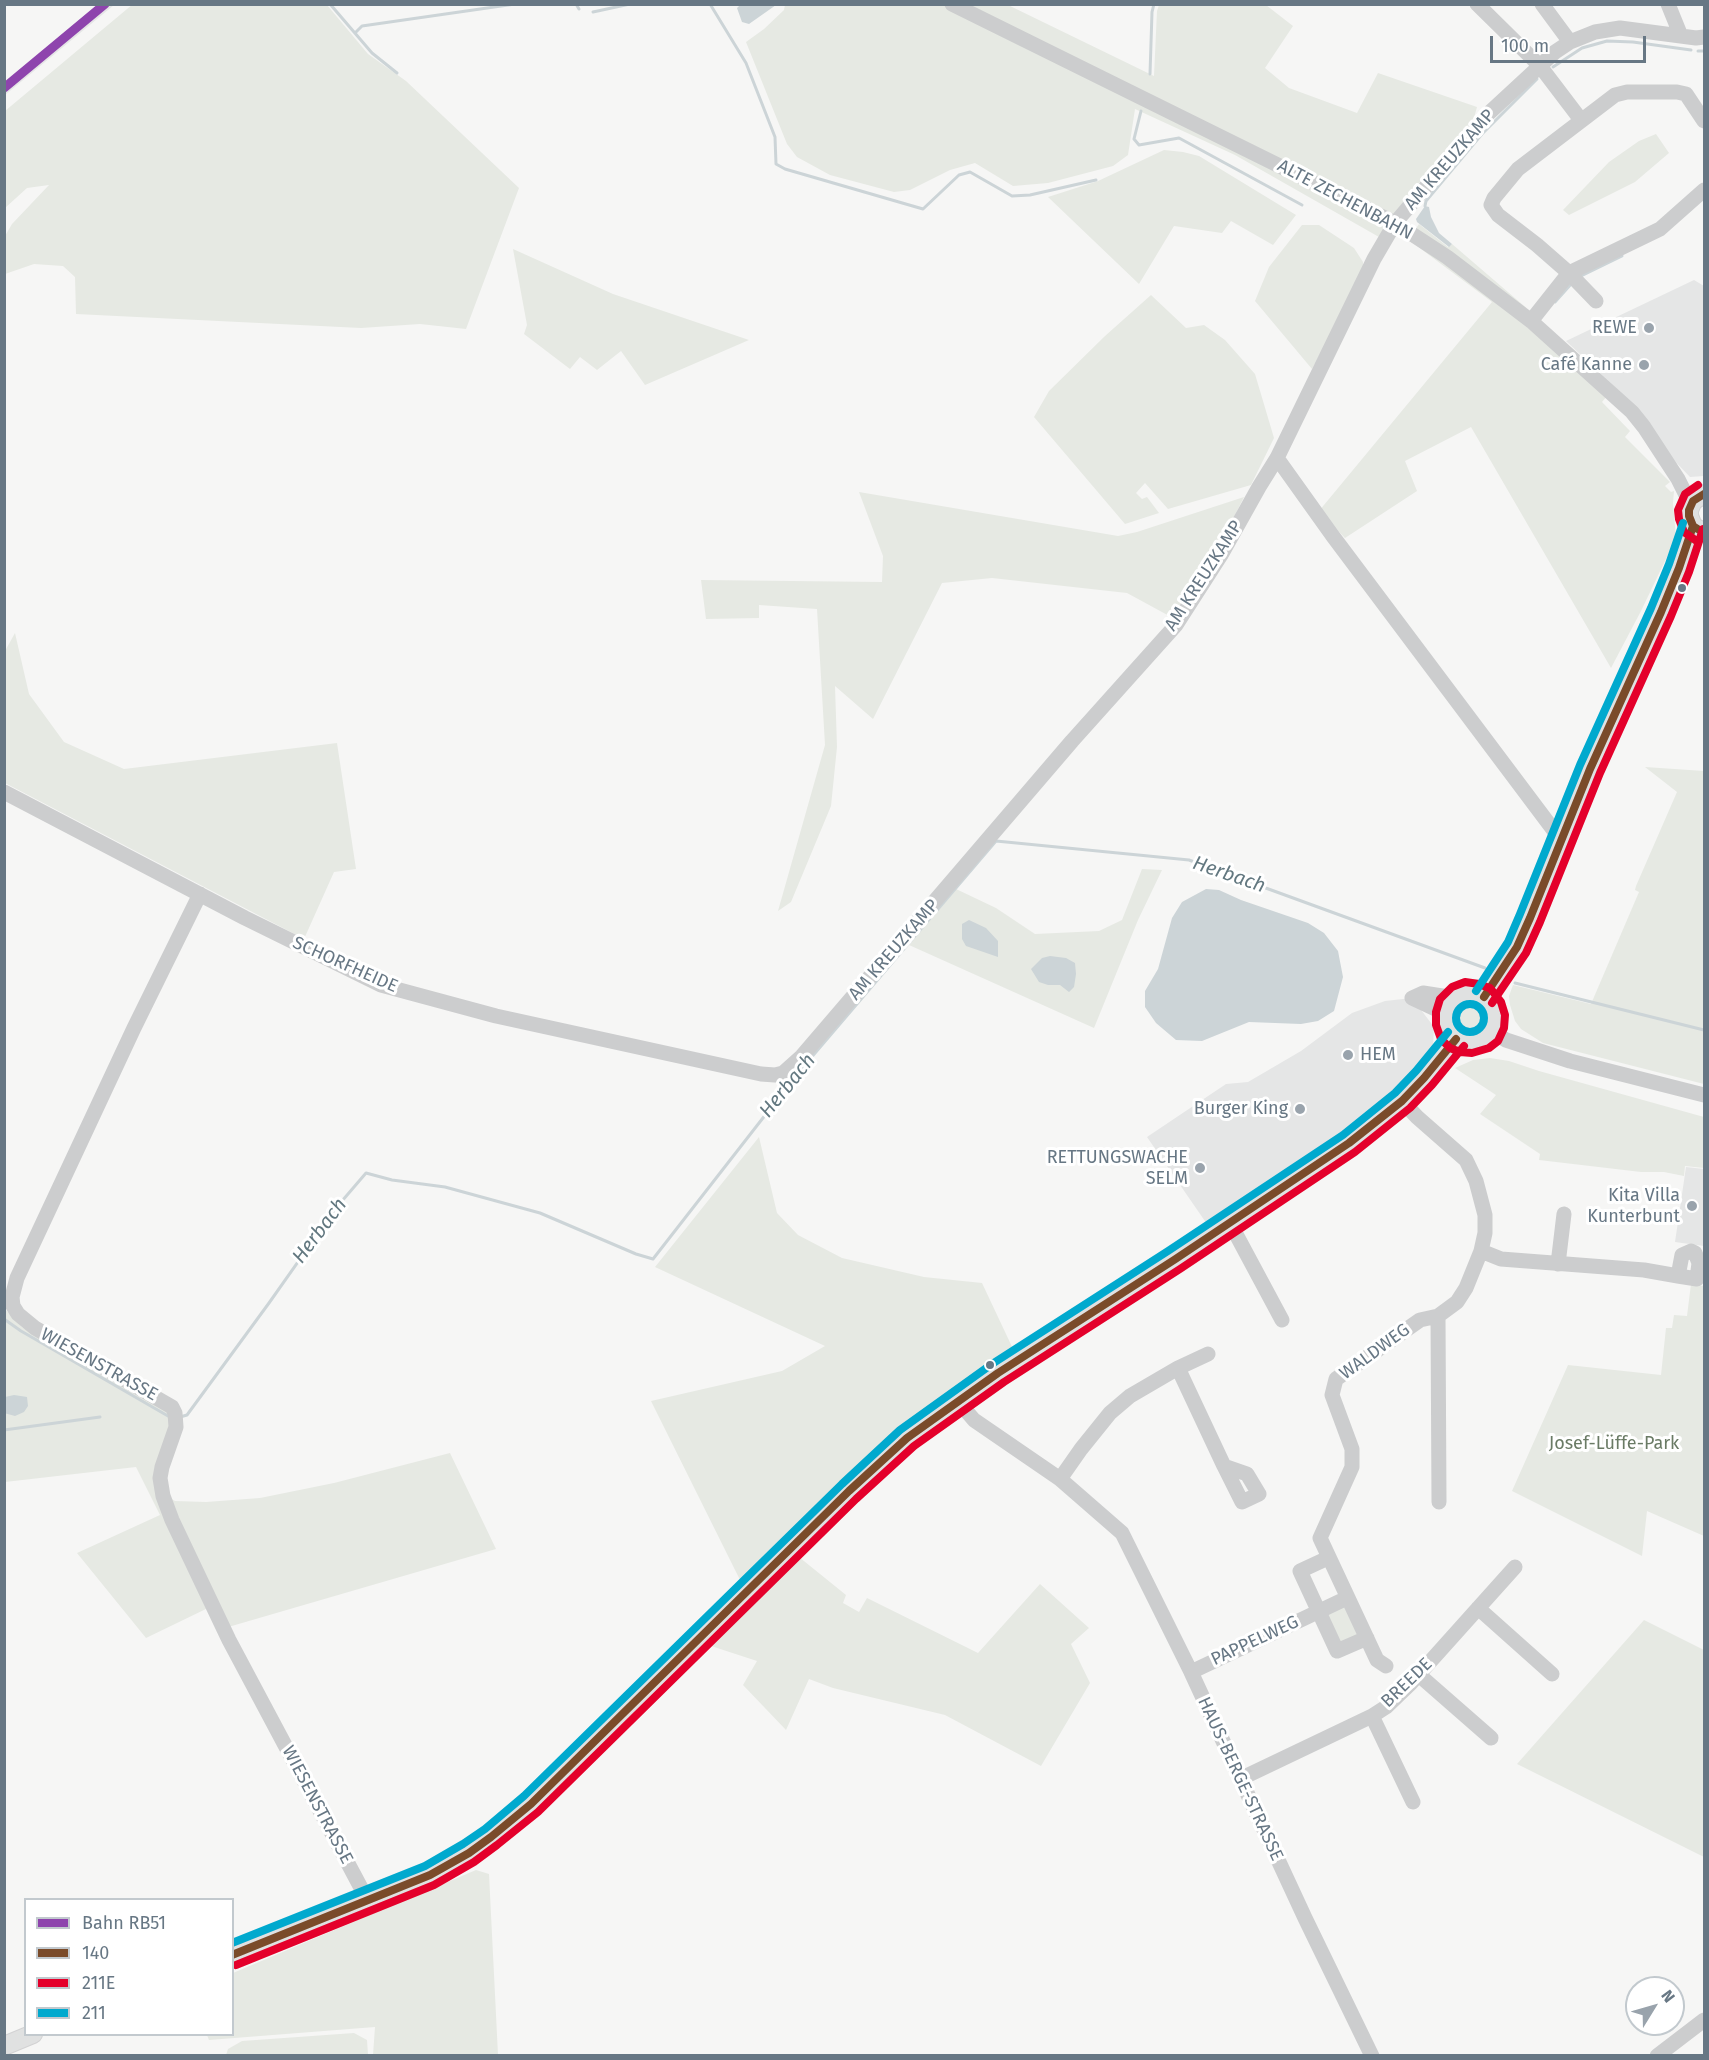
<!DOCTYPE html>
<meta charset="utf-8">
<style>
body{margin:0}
#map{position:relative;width:1709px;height:2060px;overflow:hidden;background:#f6f6f5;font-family:"Fira Sans",sans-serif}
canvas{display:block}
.frame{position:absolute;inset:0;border:6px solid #677784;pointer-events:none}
.legend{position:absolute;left:24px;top:1898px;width:210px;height:138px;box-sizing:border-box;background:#fff;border:2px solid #c2c9ce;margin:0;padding:8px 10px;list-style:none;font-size:18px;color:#677784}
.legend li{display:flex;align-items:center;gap:12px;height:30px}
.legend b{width:30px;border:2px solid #c2c9ce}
.north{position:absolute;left:1625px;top:1976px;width:60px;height:60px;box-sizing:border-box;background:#fff;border:2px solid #c2c9ce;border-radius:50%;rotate:53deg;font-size:16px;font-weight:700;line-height:24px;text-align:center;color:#677784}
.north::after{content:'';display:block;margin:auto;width:21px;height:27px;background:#99a3ac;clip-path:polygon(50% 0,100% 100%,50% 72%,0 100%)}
.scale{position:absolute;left:1490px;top:36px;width:156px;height:27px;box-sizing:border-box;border:3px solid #677784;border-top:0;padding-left:8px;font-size:18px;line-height:21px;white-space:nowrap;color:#677784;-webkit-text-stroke:4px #fff;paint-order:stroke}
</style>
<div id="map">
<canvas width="1709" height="2060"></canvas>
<div class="frame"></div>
<ul class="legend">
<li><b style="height:8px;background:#8e44ad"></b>Bahn RB51</li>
<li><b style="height:8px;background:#7a4b2a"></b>140</li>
<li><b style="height:8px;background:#e4002b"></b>211E</li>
<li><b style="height:8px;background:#00a9ce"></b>211</li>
</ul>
<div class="north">N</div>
<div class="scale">100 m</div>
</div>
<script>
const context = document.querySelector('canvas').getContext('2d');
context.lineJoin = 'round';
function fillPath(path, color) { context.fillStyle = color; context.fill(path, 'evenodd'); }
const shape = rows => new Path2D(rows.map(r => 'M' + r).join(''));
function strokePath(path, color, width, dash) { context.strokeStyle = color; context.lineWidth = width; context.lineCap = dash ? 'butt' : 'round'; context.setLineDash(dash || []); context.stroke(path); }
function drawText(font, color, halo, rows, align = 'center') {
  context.font = font + ' "Fira Sans",sans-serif'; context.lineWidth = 6; context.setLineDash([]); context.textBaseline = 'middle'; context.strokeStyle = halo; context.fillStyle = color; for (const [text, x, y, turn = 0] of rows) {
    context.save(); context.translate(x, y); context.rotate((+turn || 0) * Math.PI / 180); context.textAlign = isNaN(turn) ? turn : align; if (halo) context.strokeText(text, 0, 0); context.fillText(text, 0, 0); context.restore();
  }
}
fillPath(shape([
 [97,5,114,5,5,95,5,82],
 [1694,280,1704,286,1704,476,1690,477,1668,454,1634,405,1566,341],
 [1412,998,1434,1027,1433,1047,1423,1065,1409,1083,1342,1140,1209,1227,1147,1137,1226,1084,1248,1082,1301,1051,1352,1013,1385,1001],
 [1686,1167,1704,1169,1704,1246,1675,1242]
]), '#e5e6e6');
fillPath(shape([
 [133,4,327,5,368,54,406,81,519,188,466,329,420,324,361,328,76,314,75,277,63,266,34,264,5,274,5,236,12,224,49,185,27,188,5,208,5,111],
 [785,5,1008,5,1154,76,1157,11,1159,5,1266,5,1293,26,1265,68,1289,88,1357,113,1378,73,1477,107,1474,118,1408,196,1379,237,1235,155,1135,109,1128,155,1113,166,1048,183,1013,186,975,163,950,170,910,190,894,192,830,175,797,157,787,144,746,42,764,29,784,10],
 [1656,134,1669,153,1635,182,1569,215,1563,210,1609,162,1639,141],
 [1164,150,1183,152,1199,156,1296,215,1273,245,1231,221,1222,233,1174,226,1139,284,1048,197,1098,181],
 [1419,224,1448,247,1452,244,1530,311,1415,230],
 [1302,225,1319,225,1354,248,1363,262,1363,271,1312,369,1255,301,1269,267],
 [1397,235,1409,236,1469,277,1607,396,1602,402,1630,431,1625,437,1670,482,1665,486,1671,492,1674,491,1673,503,1676,538,1641,611,1611,668,1471,427,1405,461,1417,491,1345,538,1319,511,1492,302,1413,243],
 [513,249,613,294,749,340,645,385,621,351,597,370,580,357,570,369,524,334,527,325],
 [1151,295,1186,328,1204,325,1225,340,1255,374,1274,438,1251,485,1168,509,1145,483,1136,493,1142,499,1147,497,1159,513,1125,524,1034,417,1049,391,1105,336],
 [859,492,1118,536,1137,532,1244,497,1217,551,1173,618,1127,593,992,578,942,583,873,719,835,686,837,747,831,806,791,902,778,911,825,745,817,609,759,605,759,618,706,619,701,580,882,582,883,556],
 [15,633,29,694,64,742,124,769,337,743,356,869,334,872,304,939,5,783,5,651],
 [1645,767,1704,771,1704,1084,1543,1043,1521,1029,1515,1021,1510,1005,1509,996,1513,985,1591,1004,1639,892,1635,890,1636,886,1677,792],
 [1142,869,1162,870,1138,920,1094,1028,909,945,956,889,996,908,1035,934,1099,931,1122,920],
 '1452 1018a19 19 0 1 1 38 0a19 19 0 1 1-38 0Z',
 [1490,1058,1509,1061,1539,1071,1704,1117,1704,1168,1685,1166,1684,1176,1664,1172,1641,1172,1539,1160,1540,1154,1480,1114,1496,1095,1455,1068,1473,1060],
 [759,1137,777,1213,798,1235,842,1258,924,1277,982,1283,1014,1351,899,1428,744,1588,651,1401,782,1371,825,1346,655,1267],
 [1691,1284,1704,1286,1704,1536,1647,1511,1642,1556,1512,1491,1568,1365,1661,1375,1666,1328,1672,1328,1674,1315,1687,1316],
 [4,1308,22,1327,163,1405,173,1419,158,1463,168,1497,175,1501,206,1502,260,1498,334,1483,450,1453,496,1549,218,1630,208,1608,146,1638,77,1553,160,1515,136,1467,5,1482],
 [799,1557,846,1595,843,1603,859,1612,867,1598,978,1653,1040,1584,1089,1628,1071,1644,1090,1683,1041,1766,945,1715,833,1688,809,1679,786,1730,743,1685,757,1661,708,1645],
 [1343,1605,1360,1634,1340,1644,1327,1613],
 [1644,1620,1704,1650,1704,1857,1517,1764],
 [476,1870,489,1874,498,2055,373,2055,375,2027,209,2040,207,2035,232,2034,233,1973],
 [354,2033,367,2040,368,2055,226,2055,228,2049,242,2041]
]), '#e6e9e3');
fillPath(shape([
 [740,5,740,4,776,5,749,24,742,22,737,8],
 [1425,206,1429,207,1431,217,1439,233,1452,244,1449,247,1417,222,1416,219],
 [1206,889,1219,890,1241,900,1308,923,1324,933,1338,951,1343,977,1334,1011,1318,1021,1301,1024,1249,1022,1202,1041,1176,1040,1156,1023,1145,1007,1145,991,1158,969,1172,918,1182,902],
 [969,920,986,928,998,941,998,957,966,946,962,939,962,924],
 [1050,956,1066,958,1075,963,1076,974,1074,987,1069,992,1060,985,1048,985,1039,982,1031,969,1042,958],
 [14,1395,27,1397,28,1406,24,1412,15,1416,4,1413,5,1397]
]), '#ccd4d7');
strokePath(shape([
 [330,4,372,53,397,73],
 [576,4,579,9],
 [710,4,746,63,775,137,776,164,785,169,923,209,959,175,970,172,1012,196,1030,195,1096,180],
 [593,12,630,4],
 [355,33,362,26,515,4],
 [1698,51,1704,51],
 [1553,67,1582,48,1607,41,1633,42,1691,50],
 [1150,74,1152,12,1154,4],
 [1141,111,1134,139,1139,145,1179,138,1302,205],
 [1425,206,1426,201,1482,134,1537,79],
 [1581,276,1622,256],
 [1555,302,1572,283],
 [1515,983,1704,1030],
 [4,1319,21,1331,168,1416],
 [180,1417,187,1415,269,1303,336,1208,366,1173,392,1180,445,1187,540,1213,636,1254,653,1259,798,1073,996,841,1189,860,1485,968],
 [4,1430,100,1417]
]), '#ccd4d7', 3);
const major = shape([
 [1704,494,1693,501,1689,510,1689,516,1693,526,1704,533],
 '1445 1018a25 25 0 1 1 50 0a25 25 0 1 1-50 0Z',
 [1484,997,1496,981,1517,947,1530,918,1590,769,1661,612,1679,568,1693,526],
 [232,1955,430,1875,469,1853,491,1837,531,1804,566,1770,849,1491,907,1438,998,1373,1174,1260,1349,1143,1402,1101,1424,1078,1456,1039],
 [4,2046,33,2034]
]);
strokePath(major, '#d2d2d3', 20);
strokePath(shape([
 [952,4,1395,223,1447,257,1531,321,1632,412,1644,427,1678,479,1691,505],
 [1477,4,1540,66,1581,120],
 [1542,4,1570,42],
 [1668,4,1681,36],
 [1704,121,1686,94,1677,92,1627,92,1615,95,1518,169,1494,198,1491,205,1498,215,1537,245,1569,273,1660,229,1704,190],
 [1531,321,1569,273,1596,301],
 [1277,458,1332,535,1561,840],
 [4,792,245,918,381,985,496,1016,761,1074,775,1075,783,1073,802,1056,1072,741,1176,625,1221,555,1259,487,1277,458,1374,259,1395,223,1489,113,1555,52,1570,42,1595,32,1620,28,1696,38,1704,37],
 [200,894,134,1028,17,1278,12,1297,13,1306,18,1314,35,1328,172,1407,175,1413,176,1427,162,1467,160,1478,163,1496,172,1520,229,1640,368,1901],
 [1412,998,1423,993,1455,998],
 [1412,998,1446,1014],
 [1491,1031,1506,1040,1570,1061,1704,1095],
 [1230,1223,1282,1320],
 [1481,1251,1501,1259,1644,1270,1678,1276,1697,1279,1699,1263,1695,1253,1691,1251,1682,1255,1678,1276],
 [1558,1264,1564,1214],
 [1438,1316,1439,1502],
 [1178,1368,1208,1354],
 [957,1400,974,1420,1060,1479,1122,1533,1191,1672,1305,1918,1372,2056],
 [1060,1479,1081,1449,1110,1413,1130,1396,1178,1368,1224,1466,1242,1502,1259,1494,1247,1474,1224,1466],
 [1328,1558,1300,1571,1337,1651,1367,1638],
 [1478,1608,1552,1674],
 [1386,1666,1377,1660,1320,1538,1352,1467,1352,1449,1332,1395,1336,1379,1420,1320,1438,1316,1457,1302,1466,1288,1481,1251,1485,1233,1485,1215,1476,1181,1466,1160,1417,1117,1402,1101],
 [1191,1672,1347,1598],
 [1419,1675,1491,1738],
 [1372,1716,1413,1802],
 [1240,1779,1372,1716,1386,1707,1411,1683,1515,1567],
 [1657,2056,1704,2020]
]), '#cccdce', 15);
strokePath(major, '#e0e1e1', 18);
strokePath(shape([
 [1704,494,1693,501,1689,510,1689,516,1693,526,1704,533],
 [1484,997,1517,947,1530,918,1590,769,1661,612,1679,568,1693,526],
 [232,1955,430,1875,469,1853,491,1837,531,1804,849,1491,907,1438,998,1373,1174,1260,1349,1143,1402,1101,1424,1078,1456,1039]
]), '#7a4b2a', 8);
strokePath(shape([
 [1698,485,1685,494,1678,510,1679,519,1684,532,1698,542],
 [1489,988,1479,984,1465,982,1452,987,1440,999,1436,1012,1436,1025,1441,1039,1450,1048,1460,1052,1472,1053,1489,1048,1498,1041,1504,1028,1505,1015,1501,1002,1490,988],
 [1492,1003,1526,953,1540,922,1600,773,1671,616,1689,572,1703,529],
 [236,1965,434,1885,474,1862,497,1845,538,1812,856,1499,914,1446,1004,1382,1180,1269,1355,1152,1410,1108,1432,1085,1464,1046]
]), '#e4002b', 8);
strokePath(shape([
 [1476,991,1508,942,1520,914,1580,765,1651,608,1669,564,1683,523],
 '1456 1018a14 14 0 1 1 28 0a14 14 0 1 1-28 0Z',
 [232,1943,425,1866,463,1844,485,1829,524,1796,842,1484,900,1430,992,1364,1168,1251,1343,1135,1395,1093,1416,1071,1448,1032]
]), '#00a9ce', 8);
strokePath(shape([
 [4,88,105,4]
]), '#8e44ad', 9);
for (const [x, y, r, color] of [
 [1649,328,6,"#99a3ac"],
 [1644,365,6,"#99a3ac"],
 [1682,588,5,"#677784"],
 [1348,1055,6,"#99a3ac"],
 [1300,1109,6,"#99a3ac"],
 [1200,1168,6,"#99a3ac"],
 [1692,1206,6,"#99a3ac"],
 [990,1365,5,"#677784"]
]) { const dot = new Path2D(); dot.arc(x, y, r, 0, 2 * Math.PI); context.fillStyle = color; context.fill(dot); strokePath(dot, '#fff', 2); }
drawText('18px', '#677784', '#fff', [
 ["AM KREUZKAMP",1450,160,-49],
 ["ALTE ZECHENBAHN",1345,200,28],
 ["AM KREUZKAMP",1204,576,-57],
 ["AM KREUZKAMP",894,950,-49],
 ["SCHORFHEIDE",345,965,24],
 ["WALDWEG",1375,1352,-36],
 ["WIESENSTRASSE",99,1365,29],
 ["PAPPELWEG",1255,1641,-25],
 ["BREEDE",1407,1683,-44],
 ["HAUS-BERGE-STRASSE",1240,1779,65],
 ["WIESENSTRASSE",317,1805,62]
]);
drawText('18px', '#677784', '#fff', [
 ["REWE",1637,328],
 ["Café Kanne",1632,365],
 ["HEM",1360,1055,"left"],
 ["Burger King",1288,1109],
 ["RETTUNGSWACHE",1188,1158],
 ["SELM",1188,1179],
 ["Kita Villa",1680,1196],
 ["Kunterbunt",1680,1217]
], 'right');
drawText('18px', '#6a7b65', '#fff', [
 ["Josef-Lüffe-Park",1614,1444]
]);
drawText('italic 20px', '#637880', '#fff', [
 ["Herbach",1229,875,19],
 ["Herbach",788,1086,-51],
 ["Herbach",320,1231,-53]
]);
</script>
